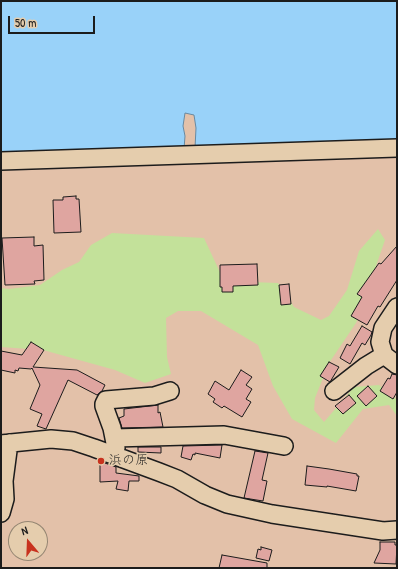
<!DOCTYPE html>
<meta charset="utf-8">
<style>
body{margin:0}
#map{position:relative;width:398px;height:569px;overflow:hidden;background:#e3c1a9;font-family:"Patrick Hand",sans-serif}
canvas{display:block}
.frame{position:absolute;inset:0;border:2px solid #1c1c1c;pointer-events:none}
.north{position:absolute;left:8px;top:521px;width:40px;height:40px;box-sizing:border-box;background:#e5cdad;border:1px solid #958673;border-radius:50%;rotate:341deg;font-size:11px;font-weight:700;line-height:16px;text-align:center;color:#1c1c1c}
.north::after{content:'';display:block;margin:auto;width:14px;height:18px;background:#c8321e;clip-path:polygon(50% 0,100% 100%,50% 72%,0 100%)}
.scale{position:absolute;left:8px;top:16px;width:87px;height:18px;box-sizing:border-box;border:2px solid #1c1c1c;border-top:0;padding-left:5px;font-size:12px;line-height:14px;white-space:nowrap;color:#1c1c1c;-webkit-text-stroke:3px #e5cdad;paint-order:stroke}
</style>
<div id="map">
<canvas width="398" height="569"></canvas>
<div class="frame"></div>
<div class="north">N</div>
<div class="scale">50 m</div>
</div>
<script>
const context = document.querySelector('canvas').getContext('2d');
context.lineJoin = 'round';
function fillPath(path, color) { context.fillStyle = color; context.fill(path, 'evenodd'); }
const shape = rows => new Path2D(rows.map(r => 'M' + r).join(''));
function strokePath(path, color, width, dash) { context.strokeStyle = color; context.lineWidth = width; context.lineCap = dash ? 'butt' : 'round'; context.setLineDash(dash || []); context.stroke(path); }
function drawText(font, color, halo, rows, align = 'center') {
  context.font = font + ' "Patrick Hand","Klee One",sans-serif'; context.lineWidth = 3; context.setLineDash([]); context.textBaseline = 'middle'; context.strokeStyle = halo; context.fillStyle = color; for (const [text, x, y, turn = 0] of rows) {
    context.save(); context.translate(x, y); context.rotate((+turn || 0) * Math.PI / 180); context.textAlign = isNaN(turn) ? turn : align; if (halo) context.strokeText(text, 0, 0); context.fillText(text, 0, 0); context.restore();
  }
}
fillPath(shape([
 [378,229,385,240,376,266,368,297,356,323,329,363,315,398,314,410,324,422,354,387,379,385,397,400,397,416,389,405,363,409,336,443,292,419,273,386,258,345,201,311,178,311,166,318,167,357,171,374,145,383,115,370,43,350,1,347,1,288,9,289,40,285,62,270,79,262,91,245,112,233,204,238,224,281,278,283,294,307,321,320,329,316,347,290,359,251]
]), '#c3e19a');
const water = shape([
 [1,1,397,1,397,143,195,148,196,128,194,115,185,113,183,126,185,136,184,149,1,155,1,1]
]);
fillPath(water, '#99d2f9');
strokePath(water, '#6789a1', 1);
const building = shape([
 [76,196,76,199,79,199,81,232,54,233,53,200,63,200,63,197,76,196],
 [34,237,34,246,43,245,44,280,34,281,35,284,5,285,2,238,34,237],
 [397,246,397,280,380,307,378,306,367,325,351,316,362,297,357,294,379,263,381,264,397,246],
 [257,264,258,285,233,286,233,292,222,292,222,287,220,287,220,265,257,264],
 [289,284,291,304,281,305,279,285,289,284],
 [362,326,372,332,371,335,365,345,362,343,350,364,340,358,347,344,350,346,362,326],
 [31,342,44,350,33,367,77,370,105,385,102,391,97,395,68,380,46,429,37,426,42,414,30,409,40,385,32,368,31,369,19,368,18,371,15,370,15,373,1,370,1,351,22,355,31,342],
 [329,362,339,367,330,382,320,376,329,362],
 [241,370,252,377,246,385,252,389,246,399,251,402,242,417,224,406,222,408,213,402,215,399,208,394,215,381,229,390,241,370],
 [392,374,397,375,397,392,393,399,380,391,388,378,390,379,392,374],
 [368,386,377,396,366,406,357,396,368,386],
 [349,395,356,403,343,414,335,406,349,395],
 [158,405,158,413,160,412,163,427,122,428,119,418,124,416,124,409,158,405],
 [222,445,220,458,195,453,195,455,193,454,191,460,181,457,183,446,222,445],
 [138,447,161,447,161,453,138,452,138,447],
 [255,451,268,453,262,480,267,481,263,501,244,498,255,451],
 [102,462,116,467,116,473,139,476,139,481,129,481,128,491,116,489,118,481,100,482,100,463,102,463,102,462],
 [307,466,329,469,357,474,357,476,359,476,356,491,327,486,327,487,305,485,307,466],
 [380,542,395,542,395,545,397,545,396,564,374,563,380,550,380,542],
 [261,547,272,550,269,561,256,558,258,549,261,550,261,547],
 [222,555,267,563,267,568,219,568,222,555]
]);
fillPath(building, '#dfa5a0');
strokePath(building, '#1c1c1c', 1);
const minor = shape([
 [1,161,397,148],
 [397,307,383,328,380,342,384,355,397,365],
 [334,391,366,366,384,355],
 [114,438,224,435,284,446],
 [1,444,51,439,73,441,94,448,159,472,177,479,205,495,227,504,272,514,383,531,397,530],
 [116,448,112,428,104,406,104,404,106,400,154,396,170,391],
 [1,513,5,499,4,481,9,443]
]);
strokePath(minor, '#1c1c1c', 20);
strokePath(minor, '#e5cdad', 17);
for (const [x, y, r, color] of [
 [101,461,4,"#c8321e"]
]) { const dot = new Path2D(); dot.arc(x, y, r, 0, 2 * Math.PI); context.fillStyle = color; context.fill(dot); strokePath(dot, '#e5cdad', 1.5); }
drawText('13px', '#1c1c1c', '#e5cdad', [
 ["浜の原",109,461]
], 'left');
</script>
